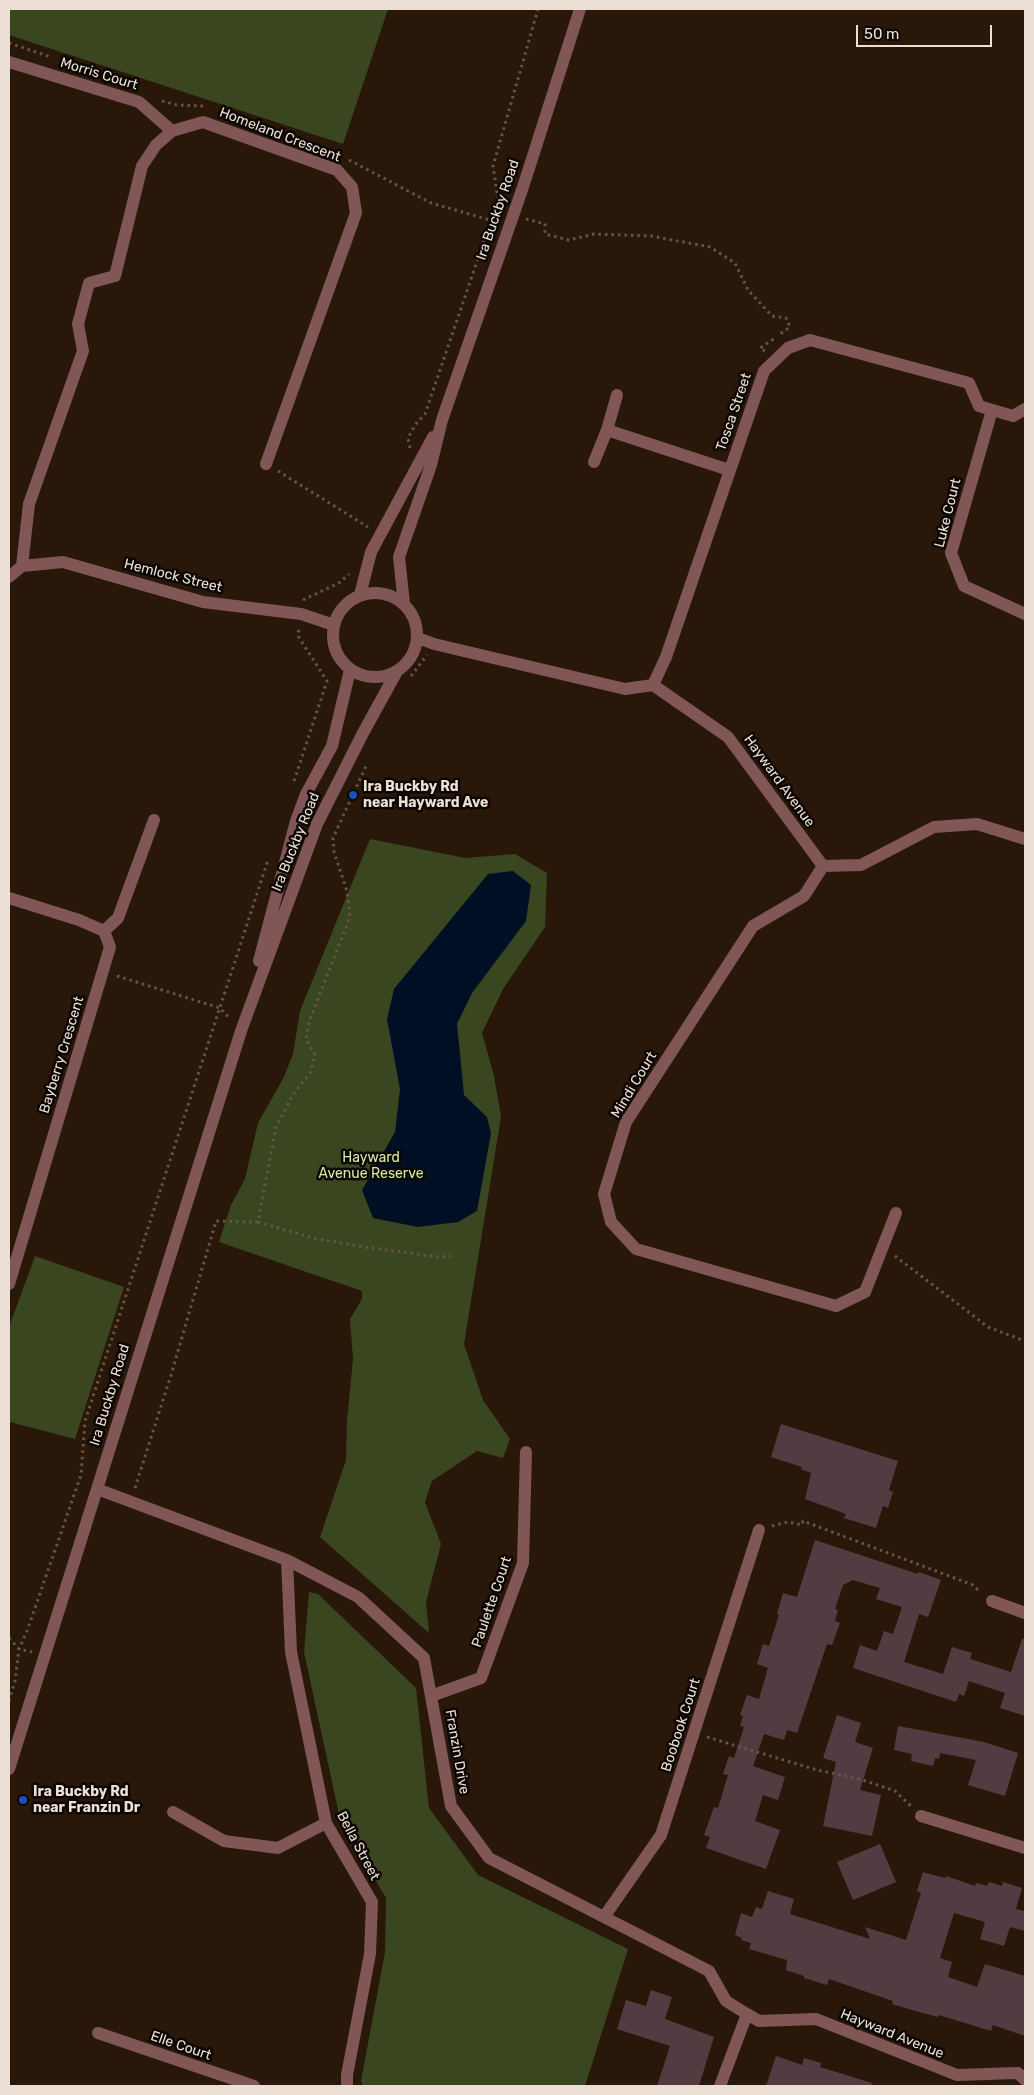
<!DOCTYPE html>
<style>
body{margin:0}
#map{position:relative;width:1034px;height:2095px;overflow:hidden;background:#291809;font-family:Rubik,sans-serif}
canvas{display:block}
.frame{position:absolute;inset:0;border:10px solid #ecdfd6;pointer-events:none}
.scale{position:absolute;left:856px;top:25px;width:136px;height:22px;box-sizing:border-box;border:2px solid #ecdfd6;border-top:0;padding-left:6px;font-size:15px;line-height:18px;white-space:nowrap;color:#ecdfd6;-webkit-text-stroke:4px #0c0602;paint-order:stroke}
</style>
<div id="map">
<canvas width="1034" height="2095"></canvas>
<div class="frame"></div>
<div class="scale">50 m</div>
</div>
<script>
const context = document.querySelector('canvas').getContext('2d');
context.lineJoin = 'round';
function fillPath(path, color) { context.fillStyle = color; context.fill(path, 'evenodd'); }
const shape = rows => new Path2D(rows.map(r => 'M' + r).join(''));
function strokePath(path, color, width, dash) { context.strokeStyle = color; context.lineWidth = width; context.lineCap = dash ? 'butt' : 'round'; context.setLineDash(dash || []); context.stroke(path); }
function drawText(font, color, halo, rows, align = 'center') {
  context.font = font + ' Rubik,sans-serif'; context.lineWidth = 5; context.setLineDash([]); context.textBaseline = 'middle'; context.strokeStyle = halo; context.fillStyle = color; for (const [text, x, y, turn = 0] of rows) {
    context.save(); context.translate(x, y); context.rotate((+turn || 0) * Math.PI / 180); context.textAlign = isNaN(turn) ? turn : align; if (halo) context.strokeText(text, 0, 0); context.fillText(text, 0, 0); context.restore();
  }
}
fillPath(shape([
 [9,9,388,9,343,144,9,35],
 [370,839,465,858,515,854,547,873,545,927,503,989,482,1033,494,1076,501,1117,464,1344,483,1400,510,1439,503,1458,477,1451,432,1481,425,1502,441,1544,426,1602,429,1633,320,1537,346,1460,347,1421,353,1359,350,1319,362,1299,362,1291,219,1242,231,1205,245,1179,258,1123,284,1077,293,1054,300,1011],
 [35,1256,124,1287,75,1439,10,1422,9,1419,9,1327],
 [309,1592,318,1594,416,1688,429,1808,478,1875,628,1949,585,2086,363,2086,361,2081,385,1952,386,1898,340,1819,304,1652]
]), '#39461f');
fillPath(shape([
 [513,871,531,885,526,921,472,993,457,1024,464,1095,487,1117,491,1133,477,1211,458,1222,418,1227,373,1218,362,1190,395,1132,400,1089,387,1019,394,989,488,874]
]), '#000f23');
fillPath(shape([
 [781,1424,898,1461,889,1490,893,1492,888,1508,883,1506,876,1528,844,1518,846,1514,805,1499,811,1473,801,1469,802,1467,771,1457],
 [815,1540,918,1574,919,1572,941,1580,928,1617,919,1614,904,1662,943,1674,952,1647,972,1653,970,1659,1011,1672,1022,1639,1025,1639,1025,1716,1000,1708,1005,1693,969,1681,964,1696,959,1694,956,1702,853,1668,860,1645,877,1651,884,1631,893,1634,902,1607,876,1599,880,1588,853,1580,843,1585,835,1609,838,1610,835,1621,840,1623,832,1645,827,1644,797,1733,787,1730,784,1740,764,1734,753,1766,785,1777,778,1800,763,1795,755,1821,780,1830,766,1869,706,1848,710,1837,704,1835,714,1807,718,1808,728,1775,723,1774,729,1756,734,1758,744,1727,740,1726,743,1716,740,1715,747,1695,759,1699,768,1668,757,1664,763,1644,769,1646,779,1615,777,1614,783,1593,797,1597],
 [837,1715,861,1723,855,1742,873,1748,860,1790,881,1795,872,1836,823,1826,836,1762,823,1758],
 [898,1726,984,1742,1018,1753,1005,1796,968,1785,976,1760,940,1753,939,1759,935,1758,933,1766,911,1761,912,1754,894,1750],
 [880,1844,896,1882,853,1900,837,1862],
 [923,1872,945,1878,946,1876,975,1886,976,1883,987,1886,989,1882,1002,1886,1003,1882,1022,1888,1016,1909,1025,1911,1025,1931,1010,1927,1004,1946,980,1939,985,1922,954,1913,940,1958,952,1962,948,1977,977,1987,985,1964,1025,1976,1025,2036,993,2025,991,2031,939,2015,938,2017,912,2010,892,2004,893,2001,829,1979,827,1985,804,1978,804,1976,786,1970,787,1960,749,1949,751,1943,741,1940,742,1938,735,1935,741,1913,752,1917,756,1907,762,1909,768,1891,794,1899,790,1914,870,1939,865,1927,906,1940,921,1893,917,1891],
 [651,1990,672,1997,665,2019,714,2037,699,2086,657,2086,670,2046,617,2029,626,2000,646,2006],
 [776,2056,802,2065,804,2058,821,2063,820,2067,872,2083,871,2086,766,2086]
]), '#543b42');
strokePath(shape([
 [9,43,51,57],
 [162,101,177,105,203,106],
 [349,160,431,203,490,220],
 [526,219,545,224,545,234,569,240,594,234,651,236,710,247,735,263,748,290,772,316,786,318,790,327,780,334],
 [765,351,760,348,775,338],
 [410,448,408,438,415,425,425,414,498,200,493,166,538,9],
 [278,471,368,527],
 [303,600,339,583,349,574],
 [411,676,427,655],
 [294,781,327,681,298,636,299,628],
 [117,976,220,1008,230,1019],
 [258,1222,313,1238,364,1247,439,1257,451,1256],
 [895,1256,988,1327,1025,1341],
 [135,1488,171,1375,216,1221,258,1222,276,1127,292,1096,310,1073,315,1055,306,1039,310,1019,347,925,350,913,347,891,334,852,333,838,367,764],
 [772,1526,788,1522,802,1525,803,1521,973,1585,980,1592],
 [9,1638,19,1649,32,1652],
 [9,1701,15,1681,19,1649,27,1631,81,1475,85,1421,268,860],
 [707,1737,817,1770,860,1779,895,1791,912,1807]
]), '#645548', 3, [2.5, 4]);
strokePath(shape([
 [9,62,139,102,172,131],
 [992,410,951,553,964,586,1025,614],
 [607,430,617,395],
 [594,462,607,430,729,470],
 [22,566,29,504,83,351,78,324,89,283,115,276,142,166,156,145,172,131,203,122,337,170,352,187,356,213,266,464],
 [9,577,22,566,63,562,203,602,301,614,334,625],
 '333 635a42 42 0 1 1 84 0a42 42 0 1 1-84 0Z',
 [360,595,371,552,433,437],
 [404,604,399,557,431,465,442,420,523,187,580,9],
 [418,638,434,644,625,689,653,685,728,737,823,866,861,865,934,827,977,824,1025,839],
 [653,685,666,657,764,371,788,348,810,340,969,383,979,406,1013,416,1025,409],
 [823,866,804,896,753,926,626,1122,604,1194,611,1222,636,1249,836,1306,865,1292,896,1213],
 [9,898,79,920,104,931,110,947,9,1284],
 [104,931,118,918,154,820],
 [259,961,296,821,306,794,332,746,350,670],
 [97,1489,287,1560,358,1597,424,1658,451,1806,489,1858,709,1971,726,2001,747,2014,720,2086],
 [287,1560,291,1652,326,1823,372,1902,370,1954,347,2075,347,2086],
 [992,1601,1025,1613],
 [431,1696,481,1678,523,1563,526,1452],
 [9,1769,241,1031,317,824,363,733,396,673],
 [173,1812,224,1841,278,1848,326,1823],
 [921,1816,1025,1848],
 [604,1917,661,1835,759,1530],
 [747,2014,759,2021,816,2019,957,2075,1018,2073,1025,2080],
 [98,2033,254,2086]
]), '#805657', 12);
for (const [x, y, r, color] of [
 [353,795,5,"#1a4fb4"],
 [23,1800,5,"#1a4fb4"]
]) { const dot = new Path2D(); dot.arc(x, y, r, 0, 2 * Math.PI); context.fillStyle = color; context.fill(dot); strokePath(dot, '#0c0602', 2); }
drawText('14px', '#ecdfd6', '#0c0602', [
 ["Morris Court",99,74,17],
 ["Homeland Crescent",280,135,21],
 ["Ira Buckby Road",498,210,-71],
 ["Tosca Street",734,412,-71],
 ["Luke Court",948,513,-76],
 ["Hemlock Street",173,576,14],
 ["Hayward Avenue",779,781,54],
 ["Ira Buckby Road",296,842,-68],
 ["Bayberry Crescent",62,1055,-73],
 ["Mindi Court",634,1085,-59],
 ["Ira Buckby Road",110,1395,-73],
 ["Paulette Court",492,1602,-71],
 ["Boobook Court",681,1725,-72],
 ["Franzin Drive",457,1752,80],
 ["Bella Street",358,1846,62],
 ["Hayward Avenue",892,2034,22],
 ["Elle Court",181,2046,19]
]);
drawText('bold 14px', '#ecdfd6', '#0c0602', [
 ["Ira Buckby Rd",363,787],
 ["near Hayward Ave",363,803],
 ["Ira Buckby Rd",33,1792],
 ["near Franzin Dr",33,1808]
], 'left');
drawText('14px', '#d2eca6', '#0c0602', [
 ["Hayward",371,1158],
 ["Avenue Reserve",371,1174]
]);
</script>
